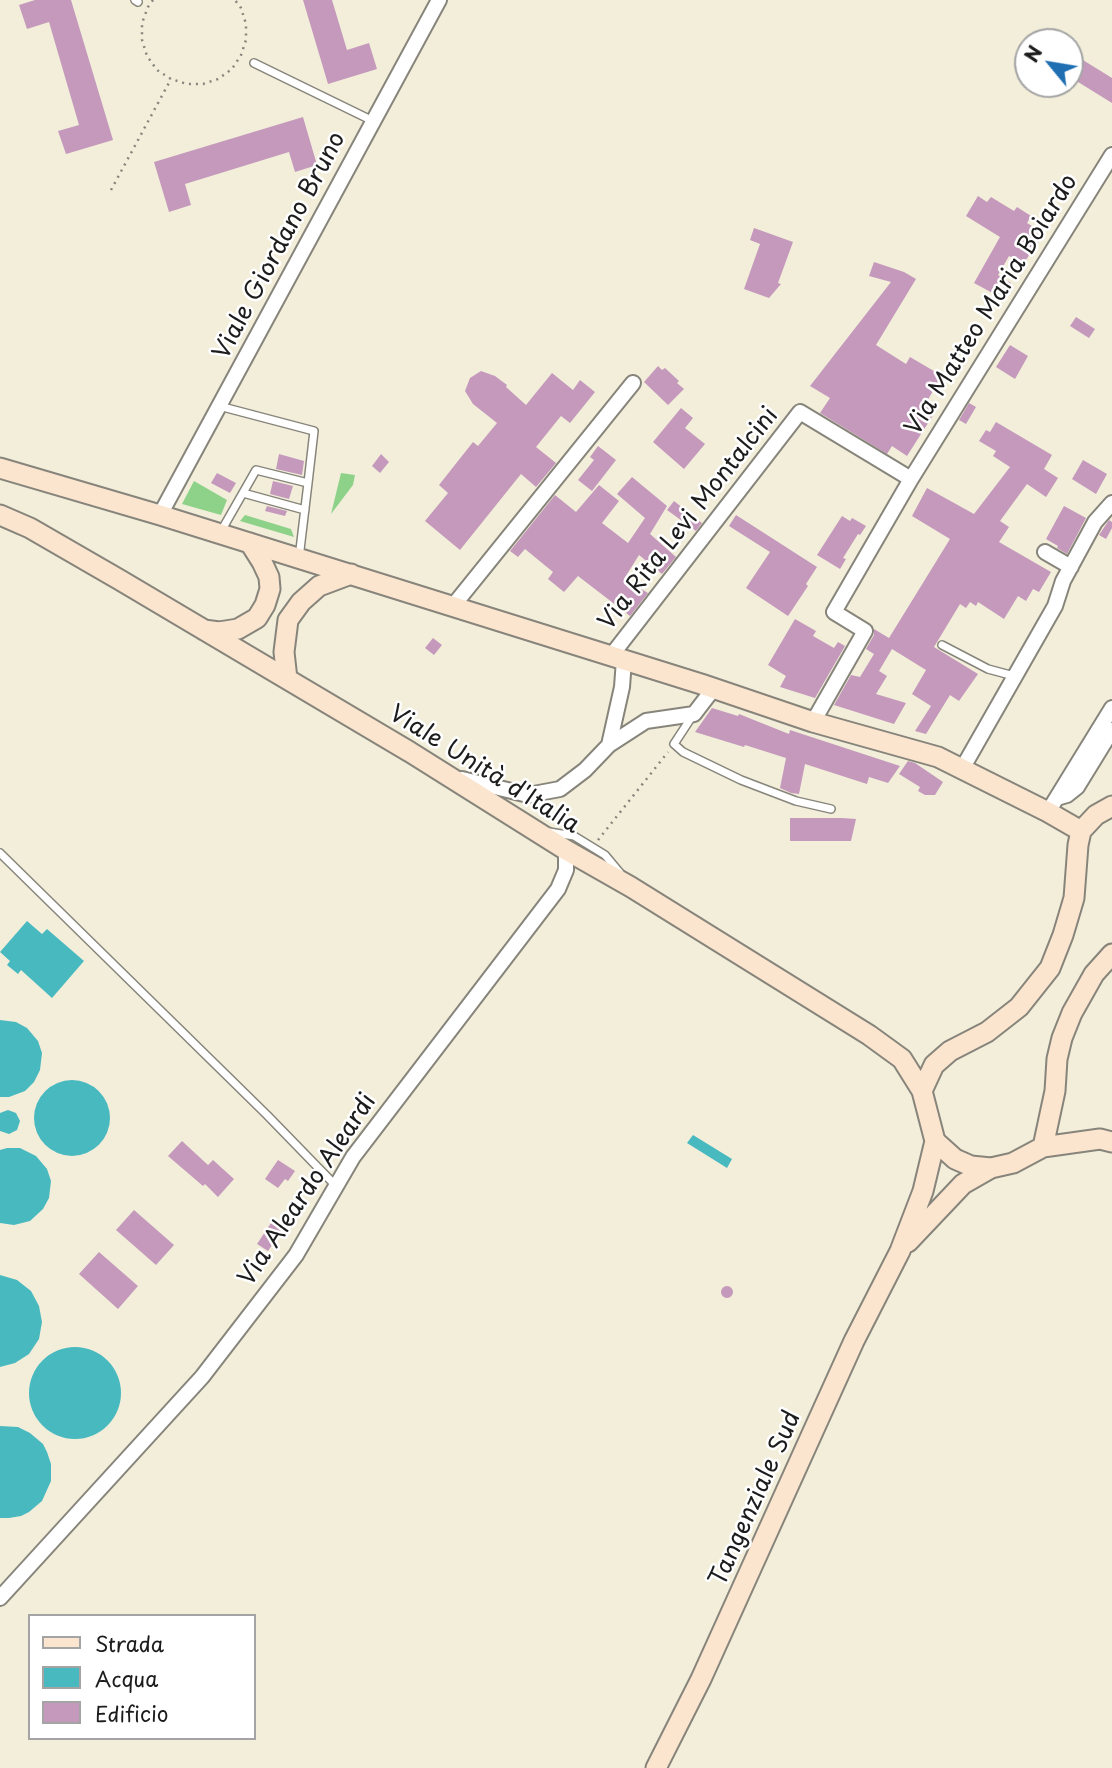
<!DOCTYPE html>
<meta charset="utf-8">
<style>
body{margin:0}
#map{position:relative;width:1112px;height:1768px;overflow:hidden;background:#f2eeda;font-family:"Playpen Sans",sans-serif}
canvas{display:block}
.legend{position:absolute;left:28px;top:1614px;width:228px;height:126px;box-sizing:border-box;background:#fff;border:2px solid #a4a4a4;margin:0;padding:9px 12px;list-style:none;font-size:21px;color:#1c1c1c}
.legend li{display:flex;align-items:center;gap:14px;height:35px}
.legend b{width:35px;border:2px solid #a4a4a4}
.north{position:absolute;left:1014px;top:28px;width:70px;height:70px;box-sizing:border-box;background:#fff;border:2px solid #a4a4a4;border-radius:50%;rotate:300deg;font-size:19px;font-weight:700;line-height:28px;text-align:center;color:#1c1c1c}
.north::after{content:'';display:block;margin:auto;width:24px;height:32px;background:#1f6fb2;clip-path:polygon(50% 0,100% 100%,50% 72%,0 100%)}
</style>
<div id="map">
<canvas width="1112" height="1768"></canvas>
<ul class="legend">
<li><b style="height:9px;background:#fbe5cf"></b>Strada</li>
<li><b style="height:19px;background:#49b9c0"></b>Acqua</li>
<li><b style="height:19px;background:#c499bc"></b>Edificio</li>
</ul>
<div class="north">N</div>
</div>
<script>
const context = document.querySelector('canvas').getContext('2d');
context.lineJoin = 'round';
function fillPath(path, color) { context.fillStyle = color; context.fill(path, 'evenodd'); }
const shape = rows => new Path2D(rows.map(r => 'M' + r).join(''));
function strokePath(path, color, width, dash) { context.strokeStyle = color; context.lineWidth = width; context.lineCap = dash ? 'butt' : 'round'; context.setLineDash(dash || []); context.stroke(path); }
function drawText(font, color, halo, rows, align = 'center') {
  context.font = font + ' "Playpen Sans",sans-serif'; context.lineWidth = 5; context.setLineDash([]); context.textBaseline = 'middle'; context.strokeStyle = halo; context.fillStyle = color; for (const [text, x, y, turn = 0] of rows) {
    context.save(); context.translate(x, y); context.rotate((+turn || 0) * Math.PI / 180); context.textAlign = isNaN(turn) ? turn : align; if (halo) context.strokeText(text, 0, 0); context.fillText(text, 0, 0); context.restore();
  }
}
fillPath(shape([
 [341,473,355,475,353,485,331,514],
 [194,481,227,500,221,515,182,504],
 [245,515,291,529,294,537,240,521]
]), '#8ed28a');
fillPath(shape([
 [27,921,42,934,47,929,84,961,52,998,21,970,18,974,7,965,10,961,0,952],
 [0,1020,16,1022,27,1028,38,1041,42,1053,40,1070,34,1082,25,1091,9,1097,0,1097],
 '34 1118a38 38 0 1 1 76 0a38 38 0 1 1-76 0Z',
 [8,1110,16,1113,20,1121,17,1130,9,1134,0,1131,0,1113],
 [693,1135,732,1159,727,1168,687,1143],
 [7,1148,20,1148,36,1156,47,1169,51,1181,49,1198,43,1209,30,1221,14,1225,0,1223,0,1150],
 [0,1275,17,1280,31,1291,39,1306,42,1322,39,1339,29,1354,15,1363,0,1367],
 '29 1393a46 46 0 1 1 92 0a46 46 0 1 1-92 0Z',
 [0,1426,18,1427,30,1433,43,1444,47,1452,51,1464,51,1481,42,1501,29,1512,21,1516,9,1518,0,1518]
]), '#49b9c0');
fillPath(shape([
 [35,0,71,0,113,140,66,154,58,131,79,125,49,22,27,29,19,5],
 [303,0,332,0,347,50,369,43,377,69,328,84],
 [1070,52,1112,78,1112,103,1070,77],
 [303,117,317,165,295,172,289,152,185,184,191,205,169,212,154,162],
 [978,196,987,202,991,197,1014,211,1017,207,1031,216,1027,223,1037,229,1035,232,1042,237,1023,264,1009,256,998,275,1011,283,1003,297,999,294,998,296,974,283,1000,237,966,216],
 [754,228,793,242,778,283,781,284,769,298,744,289,760,244,750,240],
 [874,262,904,272,916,279,876,345,906,364,910,357,939,374,938,375,941,377,926,403,937,409,907,456,892,446,887,454,820,413,830,398,810,386,891,282,869,276],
 [1076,317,1095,329,1089,338,1070,326],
 [1010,345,1028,356,1015,379,996,367],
 [658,366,662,370,665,368,679,381,677,383,684,389,668,405,644,382],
 [481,371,495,376,507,385,506,387,526,405,552,373,573,390,580,380,595,392,570,423,561,416,536,447,556,463,536,487,521,474,460,550,425,521,448,493,439,485,473,442,478,446,497,423,473,404,465,391,470,378],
 [969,403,976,407,966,424,959,420],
 [681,408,693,418,685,428,705,444,684,469,653,442],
 [996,422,1052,455,1044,469,1058,478,1046,497,1027,484,1000,521,1009,527,999,542,1051,572,1039,592,1033,589,1026,601,1018,596,1004,619,978,602,976,606,970,602,966,608,960,604,934,647,978,674,959,701,950,695,926,734,915,731,931,706,912,694,926,670,892,649,879,671,887,676,876,694,906,703,894,724,834,705,851,675,860,677,874,654,866,649,874,635,874,629,889,638,950,539,912,516,927,488,974,514,1010,467,993,456,996,451,979,441,986,430,990,432],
 [598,446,616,460,592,491,578,480,594,460,590,457],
 [279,454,304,461,302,475,276,469],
 [381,454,389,462,380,473,372,466],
 [1083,460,1107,474,1096,494,1072,479],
 [217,473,236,483,230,493,211,483],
 [632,477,667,506,650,534,676,557,662,574,639,555,624,579,648,593,630,616,578,576,564,592,548,579,553,572,525,549,518,557,510,551,555,495,576,512,599,485,619,501,602,523,628,543,645,518,617,494],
 [273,481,293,486,289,499,270,494],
 [674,501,702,523,696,531,667,510],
 [267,506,287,511,285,516,265,511],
 [1064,506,1086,518,1067,554,1057,548,1058,546,1046,539],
 [736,515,817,567,806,584,808,586,788,616,746,588,770,552,729,526],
 [842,516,850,521,852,518,866,526,860,535,858,534,843,558,846,559,840,569,817,555],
 [1109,520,1112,522,1112,528,1106,539,1099,535],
 [795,619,816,631,813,636,834,648,838,642,845,646,815,698,780,687,786,676,768,665],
 [433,638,442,645,434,655,425,648],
 [712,708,738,716,739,714,789,734,790,730,900,766,888,783,869,777,867,784,805,764,799,794,791,793,780,788,786,758,745,745,744,747,695,732],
 [908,761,915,763,943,782,935,795,925,795,918,791,920,787,899,774],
 [790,818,842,818,856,819,851,841,790,841],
 [182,1141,208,1165,213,1160,234,1179,218,1197,205,1184,203,1186,168,1156],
 [278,1160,295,1171,288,1181,285,1179,278,1188,265,1179],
 [134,1210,174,1245,156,1265,116,1230],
 [273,1220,284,1227,268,1251,257,1244],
 [99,1252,138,1286,118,1309,79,1274],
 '721 1292a6 6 0 1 1 12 0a6 6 0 1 1-12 0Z'
]), '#c499bc');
const lane = shape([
 [135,0,138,2],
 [254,63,373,121],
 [219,406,314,431,308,483],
 [243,493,305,510],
 [220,533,256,470,308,483,299,558],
 [942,645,988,669,1014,676],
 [693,715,674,744,683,752,741,780,796,801,831,809],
 [549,832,574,836,605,855,620,873],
 [0,853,267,1115,337,1187]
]);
const street = shape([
 [160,515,439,0],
 [1045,552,1071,567],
 [453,606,633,383],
 [611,656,800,412,911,479],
 [813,722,865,631,834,612,911,479,1112,155],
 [609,745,622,687,624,660],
 [962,769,1055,606,1063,581,1095,522,1112,503],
 [462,779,528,795,560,789,585,770,609,745,646,721,694,714,714,688],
 [1057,798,1067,795,1077,787,1112,730],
 [1048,812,1112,708],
 [0,1598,202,1377,296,1255,353,1157,558,889,566,870,566,850]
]);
const secondary = shape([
 [0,468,160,515,701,684,813,722,938,757,1048,812,1081,831,1096,815,1112,806],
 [0,515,30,528,120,580,410,752,566,850,631,887,869,1035,902,1059,922,1091,935,1141,955,1159,971,1166,991,1168,1013,1163,1043,1147,1100,1139,1112,1142],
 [204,630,219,632,238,629,257,618,265,605,270,589,269,577,262,562,250,543],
 [287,679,284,652,288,620,301,602,319,586,351,574],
 [922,1091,934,1065,950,1051,987,1032,1019,1007,1050,968,1063,935,1074,898,1078,845,1081,831],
 [1043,1147,1055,1091,1057,1059,1062,1038,1072,1013,1094,974,1112,954],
 [908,1242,963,1184,991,1168],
 [656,1768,701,1679,854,1341,900,1251,923,1191,935,1141]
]);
strokePath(lane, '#87857b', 10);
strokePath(street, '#87857b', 18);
strokePath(secondary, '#87857b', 23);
strokePath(shape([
 [153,0,148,7,142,23,142,40,147,56,157,70,171,79,187,84,203,84,218,79,232,69,241,55,246,40,246,24,241,8,235,0],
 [111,190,171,79],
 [598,840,668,752]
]), '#87857b', 2.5, [2, 5]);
strokePath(lane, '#fff', 7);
strokePath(street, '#fff', 14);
strokePath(secondary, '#fbe5cf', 19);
drawText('24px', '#1c1c1c', '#fff', [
 ["Viale Giordano Bruno",280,246,-62],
 ["Via Matteo Maria Boiardo",992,305,-58],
 ["Via Rita Levi Montalcini",689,519,-52],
 ["Viale Unità d'Italia",484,770,32],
 ["Via Aleardo Aleardi",308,1190,-56],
 ["Tangenziale Sud",756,1499,-66]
]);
</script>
